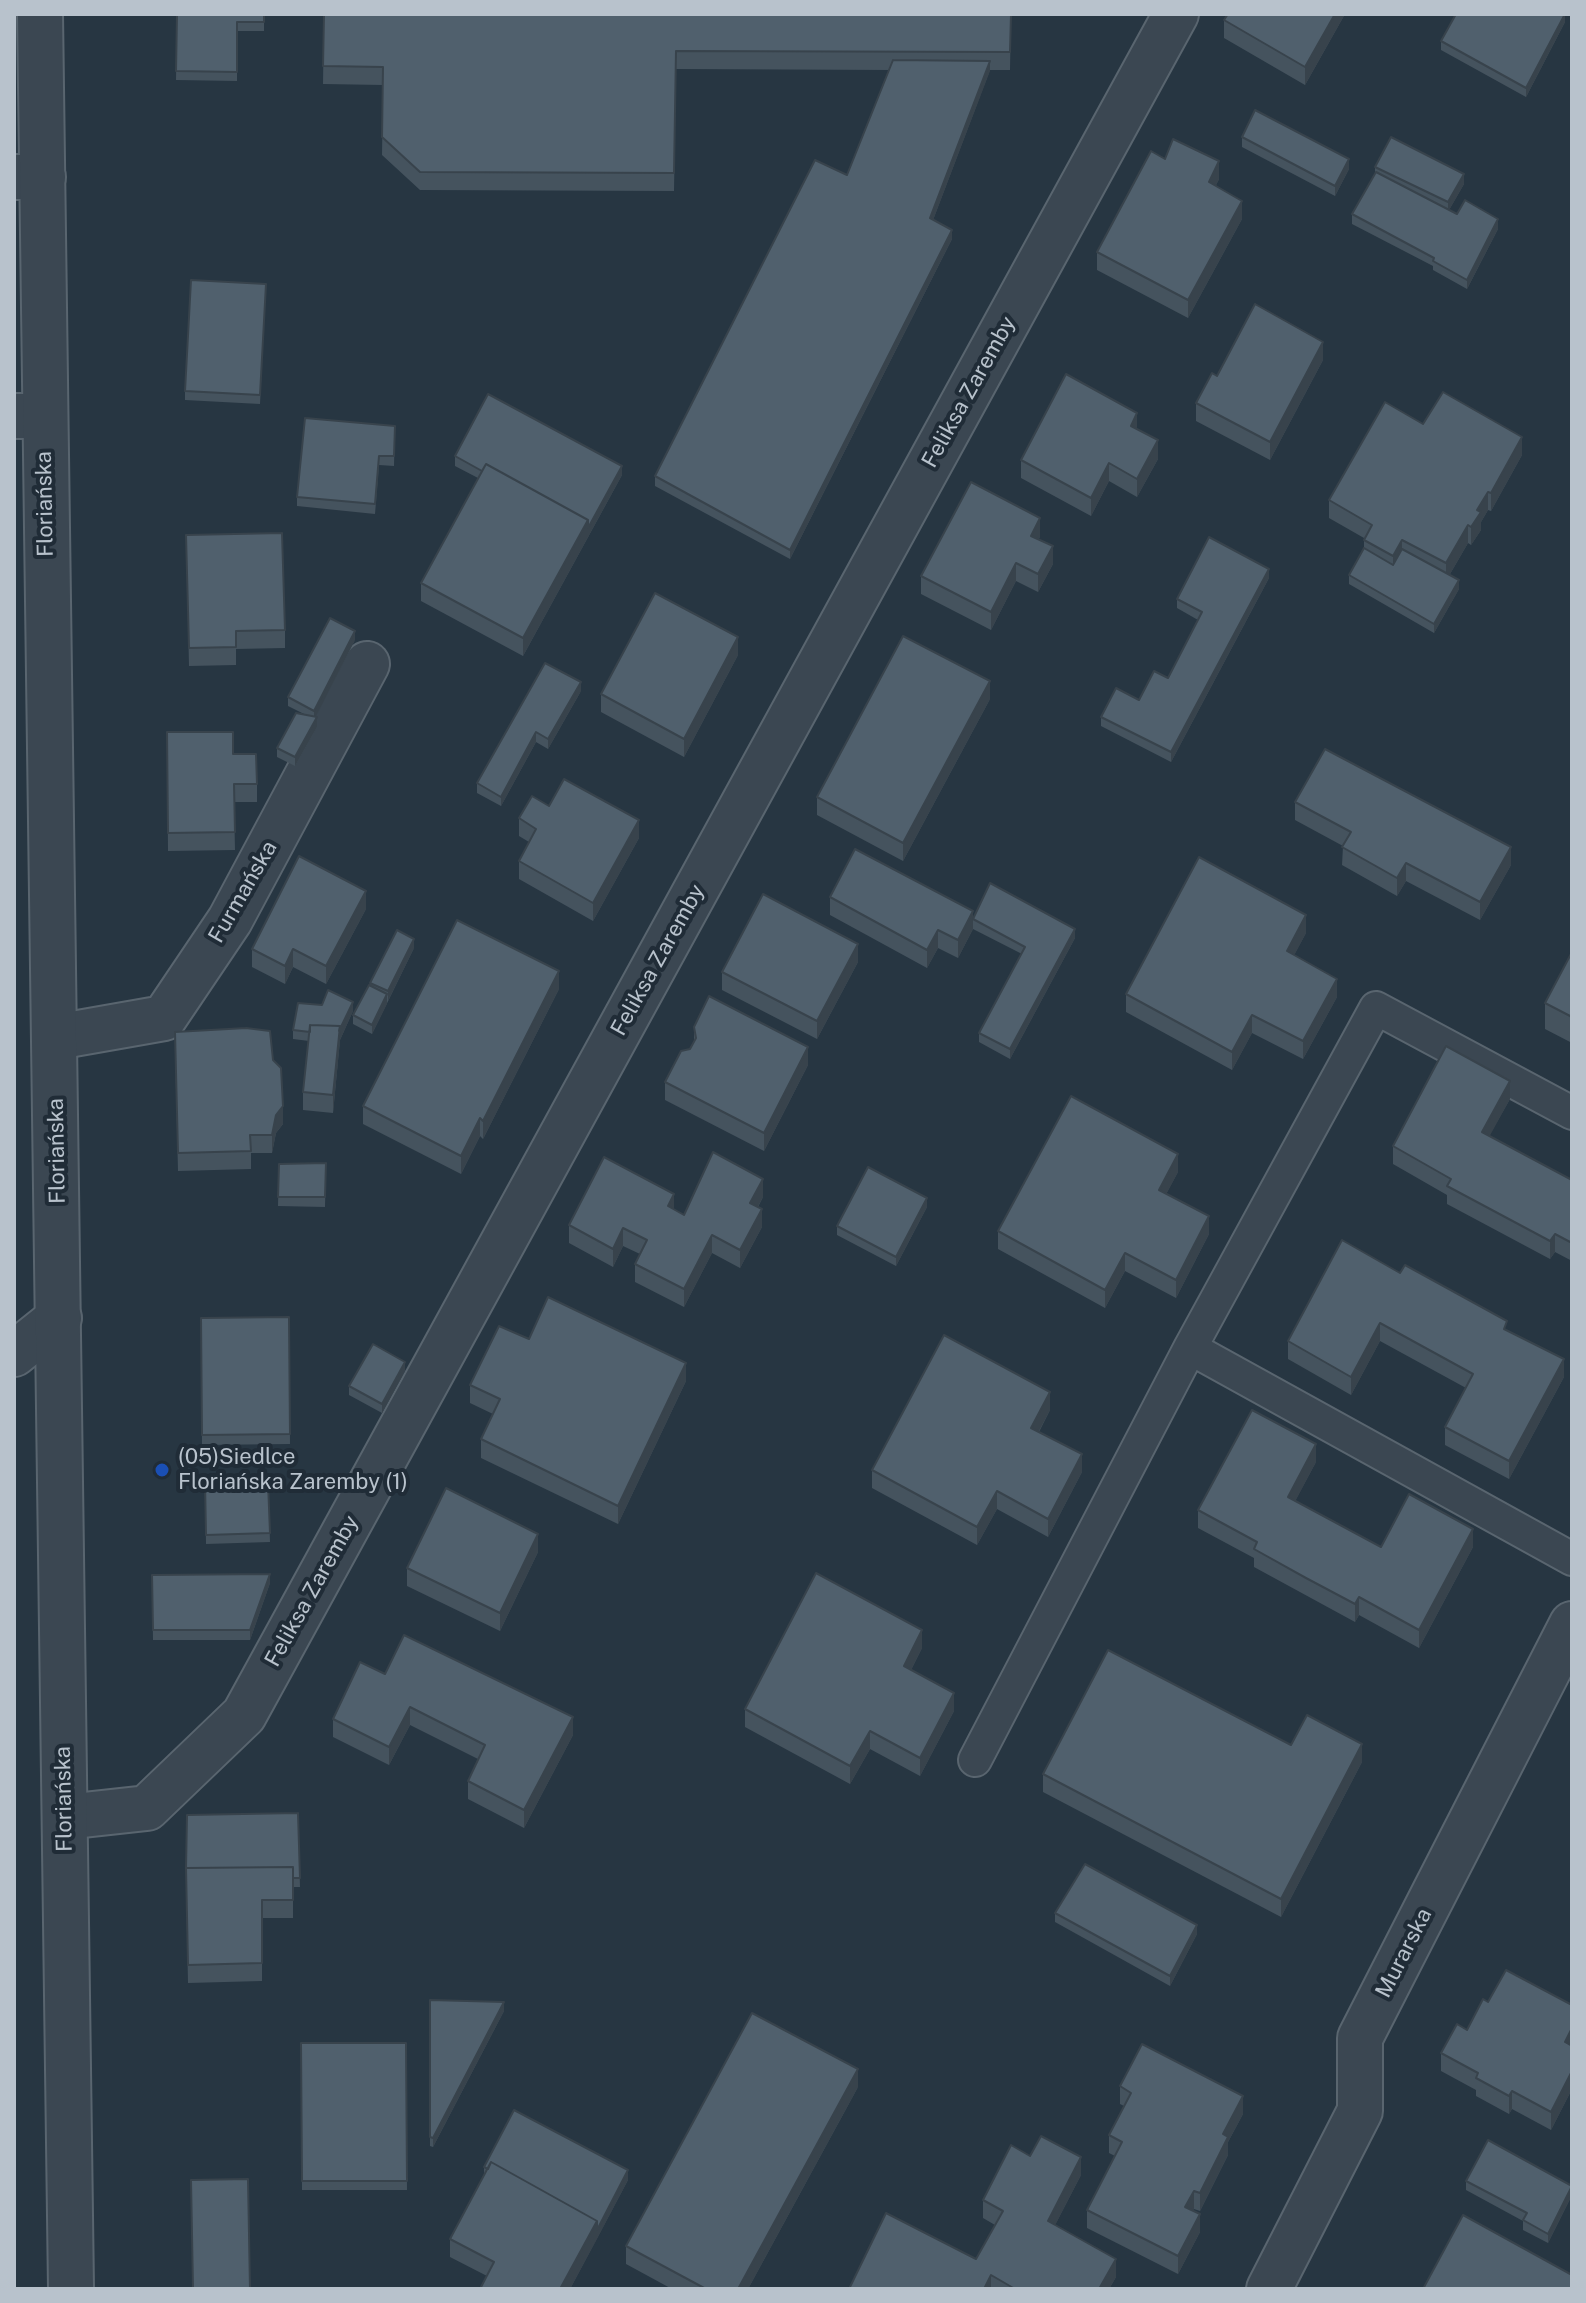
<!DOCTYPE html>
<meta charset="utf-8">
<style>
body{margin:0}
#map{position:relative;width:1586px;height:2303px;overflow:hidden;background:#273642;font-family:"Public Sans",sans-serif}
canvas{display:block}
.frame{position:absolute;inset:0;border:16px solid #b8c2cc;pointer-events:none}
</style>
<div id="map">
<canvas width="1586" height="2303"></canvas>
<div class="frame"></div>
</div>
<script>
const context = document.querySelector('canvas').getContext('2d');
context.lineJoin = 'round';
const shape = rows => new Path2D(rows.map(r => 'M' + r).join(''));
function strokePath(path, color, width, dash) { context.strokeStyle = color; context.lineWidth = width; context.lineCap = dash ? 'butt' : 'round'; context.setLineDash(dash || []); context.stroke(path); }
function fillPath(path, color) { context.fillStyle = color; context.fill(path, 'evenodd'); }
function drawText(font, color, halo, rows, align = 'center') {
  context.font = font + ' "Public Sans",sans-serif'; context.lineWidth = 8; context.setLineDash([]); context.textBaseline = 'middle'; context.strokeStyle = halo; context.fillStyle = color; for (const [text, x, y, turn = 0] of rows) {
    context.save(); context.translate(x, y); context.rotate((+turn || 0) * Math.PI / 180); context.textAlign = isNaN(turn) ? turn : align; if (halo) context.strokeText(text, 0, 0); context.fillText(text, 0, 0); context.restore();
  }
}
const service = shape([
 [1190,1348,1572,1559],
 [975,1760,1190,1348,1376,1008,1572,1113]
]);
const minor = shape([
 [14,177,43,177],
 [14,416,43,416],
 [56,1037,164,1018,230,920,367,664],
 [14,1354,59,1318],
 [65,1817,147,1808,244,1715,1176,14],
 [1269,2289,1360,2111,1360,2038,1572,1624]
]);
const tertiary = shape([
 [40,14,71,2289]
]);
strokePath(service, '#59656f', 36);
strokePath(minor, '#59656f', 48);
strokePath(tertiary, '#59656f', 48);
strokePath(service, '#3b4752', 32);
strokePath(minor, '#3b4752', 44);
strokePath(tertiary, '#3b4752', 44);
fillPath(shape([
 [177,14,264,14,264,31,237,31,237,81,176,80],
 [324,14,1011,14,1010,70,990,70,933,220,952,239,790,559,655,486,655,476,847,175,890,70,676,69,674,191,420,190,382,155,383,85,323,84],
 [1345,14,1305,85,1224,38,1224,20],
 [1565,22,1526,97,1441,50,1441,41],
 [1242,137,1349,169,1335,196,1242,147],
 [1165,159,1219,179,1216,185,1242,219,1188,318,1097,270,1097,252],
 [1375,167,1464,184,1449,210,1457,214,1498,229,1467,289,1433,270,1433,266,1352,224,1352,214,1375,174],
 [266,284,260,404,185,400,185,391],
 [1323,360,1270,460,1196,421,1196,403,1217,376],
 [1423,424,1522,455,1491,511,1488,510,1481,522,1481,530,1471,545,1468,543,1450,574,1459,589,1434,633,1349,584,1349,575,1364,548,1364,538,1329,518,1329,500],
 [395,426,394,466,379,465,375,514,297,506,297,497],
 [1137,430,1158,459,1137,497,1109,481,1091,516,1021,478,1021,460],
 [455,456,622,475,523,656,421,601,421,583,478,478,455,466],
 [186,535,285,630,285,648,236,649,236,665,189,666],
 [1040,536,1039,539,1053,564,1038,592,1016,581,991,630,921,594,921,576],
 [1269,578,1171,762,1101,726,1101,717,1139,700,1168,678,1198,620,1177,608,1177,599],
 [355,640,315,717,317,727,295,766,277,757,277,748,304,714,288,706,288,697],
 [738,655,684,757,601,712,601,694],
 [581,691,548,749,536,742,501,806,477,793,477,783],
 [990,699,903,861,817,815,817,797],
 [167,732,257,784,257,802,234,802,235,850,168,851],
 [1295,802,1511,865,1480,920,1406,881,1397,896,1342,865,1343,846,1295,820],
 [549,806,639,838,593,921,519,879,519,861,529,842,519,836,519,818],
 [830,897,973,919,1075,938,1010,1059,979,1042,979,1033,1022,954,973,929,958,958,938,948,927,968,830,915],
 [366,909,326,984,293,967,285,984,252,967,252,949],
 [1306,933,1294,955,1337,997,1303,1059,1252,1033,1232,1070,1126,1012,1126,994],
 [414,948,372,1034,353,1024,353,1015,370,985,370,983],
 [1572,952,1572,1043,1545,1029,1545,1003],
 [858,962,817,1039,722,990,722,972],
 [559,989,483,1139,480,1136,461,1174,363,1124,363,1106],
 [353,1011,340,1040,333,1113,303,1110,303,1092,309,1041,293,1039,293,1030],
 [694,1027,808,1065,764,1151,665,1100,665,1082,694,1042],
 [175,1050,273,1060,283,1124,276,1133,272,1153,251,1153,251,1169,178,1171],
 [1510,1099,1489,1136,1572,1180,1572,1261,1555,1252,1550,1259,1447,1204,1447,1195,1393,1164,1393,1146],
 [326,1163,325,1207,278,1206,279,1164],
 [1178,1172,1166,1194,1209,1234,1176,1298,1125,1271,1105,1308,998,1249,998,1231],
 [763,1197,758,1207,762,1227,740,1268,712,1253,684,1307,635,1282,635,1264,640,1254,623,1246,613,1267,569,1243,569,1225,674,1209,684,1215],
 [927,1207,896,1266,837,1235,837,1226],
 [1400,1273,1507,1331,1564,1377,1509,1479,1445,1445,1445,1427,1466,1388,1380,1341,1351,1395,1288,1359,1288,1341],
 [289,1317,290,1444,202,1445,201,1318],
 [529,1339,686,1381,618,1524,481,1458,481,1439,493,1414,470,1403,470,1385],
 [405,1371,382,1413,349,1395,349,1386],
 [1050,1410,1039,1432,1082,1472,1048,1537,997,1509,977,1545,872,1488,872,1470],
 [1316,1462,1295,1501,1381,1547,1473,1547,1419,1648,1359,1615,1355,1622,1254,1567,1254,1558,1198,1528,1198,1510],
 [205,1482,268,1482,270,1542,206,1544],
 [538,1552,500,1631,407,1586,407,1568],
 [152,1575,270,1583,250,1640,153,1640],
 [922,1648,911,1670,954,1711,920,1776,870,1749,850,1784,745,1727,745,1709],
 [385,1674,573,1735,524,1828,468,1799,468,1781,478,1759,410,1725,389,1765,333,1737,333,1719],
 [1291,1745,1362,1762,1281,1917,1043,1792,1043,1774],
 [298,1813,300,1887,293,1887,293,1918,262,1918,262,1981,188,1983,186,1886],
 [1055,1913,1197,1934,1170,1986,1055,1922],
 [430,2000,504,2011,433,2147,430,2146],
 [1488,2002,1572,2005,1572,2089,1551,2130,1512,2109,1509,2114,1476,2096,1476,2090,1441,2071,1441,2053,1467,2030],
 [301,2043,406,2043,407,2190,302,2190],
 [1120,2086,1243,2114,1228,2142,1228,2155,1200,2211,1194,2209,1193,2210,1200,2232,1178,2274,1087,2228,1087,2210,1115,2156,1109,2153,1109,2135,1124,2106,1120,2104],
 [858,2087,748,2289,672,2289,626,2264,626,2246],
 [1030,2156,1081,2175,1055,2225,1116,2277,1109,2289,849,2289,976,2259,995,2225,983,2218,983,2200],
 [484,2167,628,2180,570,2289,487,2276,450,2257,450,2239,484,2175],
 [1466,2181,1572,2195,1548,2243,1523,2230,1523,2221,1466,2190]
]), '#45535e');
fillPath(shape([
 [1335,14,1345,14,1305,85,1305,67],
 [1565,14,1565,22,1526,97,1526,88],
 [990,61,990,71,930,228,930,218],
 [1349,159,1349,169,1335,196,1335,186],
 [1219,161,1219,179,1209,200,1209,182],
 [1464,174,1464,184,1448,212,1448,202],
 [1242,201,1242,219,1188,318,1188,300],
 [1498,219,1498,229,1467,289,1467,280],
 [952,230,952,239,790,559,790,550],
 [1323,342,1323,360,1270,460,1270,442],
 [1137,413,1137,431,1131,426],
 [1522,437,1522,455,1491,511,1491,493],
 [1158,440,1158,459,1137,497,1137,479],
 [1109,463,1109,481,1091,516,1091,498],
 [622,466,622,475,523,656,523,638,588,520],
 [1488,492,1488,510,1481,522,1481,530,1471,545,1471,527,1477,510],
 [1040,518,1040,536,1031,554,1031,536],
 [1468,525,1468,543,1446,581,1446,563],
 [1402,540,1402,558,1393,574,1393,556],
 [1053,546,1053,564,1038,592,1038,574],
 [1016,563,1016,581,991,630,991,612],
 [1269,569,1269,578,1171,762,1171,752],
 [1459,580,1459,589,1434,633,1434,624],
 [355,631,355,640,314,720,314,711],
 [738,637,738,655,684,757,684,739],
 [990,681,990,699,903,861,903,843],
 [581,682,581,691,548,749,548,739],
 [317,717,317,727,295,766,295,757],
 [536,732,536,742,501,806,501,797],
 [639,820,639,838,593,921,593,903],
 [1511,847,1511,865,1480,920,1480,902],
 [1406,863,1406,881,1397,896,1397,878],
 [366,891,366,909,326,984,326,966],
 [973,911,973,929,958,958,958,940],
 [1306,915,1306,933,1287,969,1287,951],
 [1075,929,1075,938,1010,1059,1010,1049],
 [938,930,938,948,927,968,927,950],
 [414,939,414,948,388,1001,388,991],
 [858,944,858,962,817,1039,817,1021],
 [293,949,293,967,285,984,285,966],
 [559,971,559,989,483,1139,483,1121],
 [1337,979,1337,997,1303,1059,1303,1041],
 [387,994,387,1004,372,1034,372,1025],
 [353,1002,353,1011,340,1040,333,1113,333,1095,338,1035],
 [1252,1015,1252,1033,1232,1070,1232,1052],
 [808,1047,808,1065,764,1151,764,1133],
 [1510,1081,1510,1099,1482,1150,1482,1132],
 [283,1106,283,1124,276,1133,272,1153,272,1135,276,1115],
 [480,1118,480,1136,461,1174,461,1156],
 [1178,1154,1178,1172,1159,1208,1159,1190],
 [763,1179,763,1197,750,1221,750,1203],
 [674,1194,674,1212,668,1206],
 [927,1198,927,1207,896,1266,896,1257],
 [762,1209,762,1227,740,1268,740,1250],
 [1209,1216,1209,1234,1176,1298,1176,1280],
 [623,1228,623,1246,613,1267,613,1249],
 [1555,1234,1555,1252,1550,1259,1550,1241],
 [712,1235,712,1253,684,1307,684,1289],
 [1125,1253,1125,1271,1105,1308,1105,1290],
 [1380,1323,1380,1341,1351,1395,1351,1377],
 [1564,1359,1564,1377,1509,1479,1509,1461],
 [405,1362,405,1371,382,1413,382,1404],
 [686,1363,686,1381,618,1524,618,1506],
 [1050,1392,1050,1410,1031,1446,1031,1428],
 [1316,1444,1316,1462,1288,1515,1288,1497],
 [1082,1454,1082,1472,1048,1537,1048,1519],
 [997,1491,997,1509,977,1545,977,1527],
 [1473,1529,1473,1547,1419,1648,1419,1630],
 [538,1534,538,1552,500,1631,500,1613],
 [270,1574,270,1583,250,1640,250,1630],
 [1359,1597,1359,1615,1355,1622,1355,1604],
 [922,1630,922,1648,904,1684,904,1666],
 [954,1693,954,1711,920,1776,920,1758],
 [410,1707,410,1725,389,1765,389,1747],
 [573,1717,573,1735,524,1828,524,1810],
 [870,1731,870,1749,850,1784,850,1766],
 [1362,1744,1362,1762,1281,1917,1281,1899],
 [1197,1925,1197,1934,1170,1986,1170,1976],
 [504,2002,504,2011,433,2147,433,2138],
 [1572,2028,1572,2046,1565,2042],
 [858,2069,858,2087,748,2289,738,2289],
 [1572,2071,1572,2089,1551,2130,1551,2112],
 [1512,2091,1512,2109,1509,2114,1509,2096],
 [1243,2096,1243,2114,1228,2142,1228,2155,1200,2211,1200,2193,1223,2134],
 [1081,2157,1081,2175,1048,2239,1048,2221],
 [628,2170,628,2180,597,2239,597,2230],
 [1572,2186,1572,2195,1548,2243,1548,2234],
 [1194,2191,1194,2209,1185,2225,1185,2207],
 [1200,2214,1200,2232,1178,2274,1178,2256],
 [597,2221,597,2239,570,2289,560,2289],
 [1116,2259,1116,2277,1109,2289,1099,2289],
 [991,2275,991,2289,984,2289]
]), '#38434c');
const building = shape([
 [177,14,264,14,264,22,237,22,237,72,176,71,177,14],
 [324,14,1011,14,1010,52,676,51,674,173,420,172,382,137,383,67,323,66,324,14],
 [1228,14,1335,14,1305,67,1224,20,1228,14],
 [1456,14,1565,14,1526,88,1441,41,1456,14],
 [893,60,990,61,930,218,952,230,790,550,655,476,815,160,847,175,893,60],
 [1255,110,1349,159,1335,186,1242,137,1255,110],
 [1391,137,1464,174,1448,202,1375,167,1391,137],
 [1173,139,1219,161,1209,182,1242,201,1188,300,1097,252,1151,151,1165,159,1173,139],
 [1376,172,1457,214,1465,200,1498,219,1467,280,1433,261,1434,258,1352,214,1376,172],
 [191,280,266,284,260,395,185,391,191,280],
 [1255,304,1323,342,1270,442,1196,403,1212,373,1217,376,1255,304],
 [1066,374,1137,413,1131,426,1158,440,1137,479,1109,463,1091,498,1021,460,1066,374],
 [1443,392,1522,437,1491,493,1488,492,1477,510,1481,512,1471,527,1468,525,1446,563,1402,540,1393,556,1364,540,1372,525,1329,500,1385,402,1423,424,1443,392],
 [488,394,622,466,588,528,588,520,486,464,482,471,455,456,488,394],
 [305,418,395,426,394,456,379,456,375,504,297,497,305,418],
 [486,464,588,520,523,638,421,583,486,464],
 [971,482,1040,518,1031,536,1053,546,1038,574,1016,563,991,612,921,576,971,482],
 [282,533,285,630,236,631,236,647,189,648,186,535,282,533],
 [1209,537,1269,569,1171,752,1101,717,1116,688,1139,700,1154,671,1168,678,1202,612,1177,599,1209,537],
 [1364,548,1393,565,1402,549,1459,580,1434,624,1349,575,1364,548],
 [655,593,738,637,684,739,601,694,655,593],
 [330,618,355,631,314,711,288,697,330,618],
 [903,636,990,681,903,843,817,797,903,636],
 [545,663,581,682,548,739,536,732,501,797,477,783,545,663],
 [296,713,317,717,295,757,277,748,296,713],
 [167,732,233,732,233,754,256,754,257,784,234,784,235,832,168,833,167,732],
 [1325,749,1511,847,1480,902,1406,863,1397,878,1342,847,1351,832,1295,802,1325,749],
 [564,779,639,820,593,903,519,861,536,829,519,818,532,796,549,806,564,779],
 [855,849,973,911,958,940,938,930,927,950,830,897,855,849],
 [299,856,366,891,326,966,293,949,285,966,252,949,299,856],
 [1199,857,1306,915,1287,951,1337,979,1303,1041,1252,1015,1232,1052,1126,994,1199,857],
 [990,883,1075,929,1010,1049,979,1033,1025,947,973,919,990,883],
 [763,894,858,944,817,1021,722,972,763,894],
 [457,920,559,971,483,1121,480,1118,461,1156,363,1106,457,920],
 [397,930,414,939,388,991,370,983,397,930],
 [1572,952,1572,1017,1545,1003,1572,952],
 [369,985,387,994,372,1025,353,1015,369,985],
 [328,990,353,1002,339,1031,340,1026,310,1025,310,1032,293,1030,298,1003,322,1005,328,990],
 [709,996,808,1047,764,1133,665,1082,681,1051,690,1049,696,1038,694,1027,709,996],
 [310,1025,340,1026,333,1095,303,1092,310,1025],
 [246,1028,270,1031,273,1060,281,1068,283,1106,276,1115,272,1135,250,1135,251,1151,178,1153,175,1032,246,1028],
 [1446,1046,1510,1081,1482,1132,1572,1180,1572,1243,1555,1234,1550,1241,1447,1186,1451,1179,1393,1146,1446,1046],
 [1071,1096,1178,1154,1159,1190,1209,1216,1176,1280,1125,1253,1105,1290,998,1231,1071,1096],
 [713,1152,763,1179,750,1203,762,1209,740,1250,712,1235,684,1289,635,1264,647,1240,623,1228,613,1249,569,1225,604,1157,674,1194,668,1206,684,1215,713,1152],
 [326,1163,325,1197,278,1197,279,1164,326,1163],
 [868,1167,927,1198,896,1257,837,1226,868,1167],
 [1342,1240,1400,1273,1405,1265,1507,1321,1504,1329,1564,1359,1509,1461,1445,1427,1473,1374,1380,1323,1351,1377,1288,1341,1342,1240],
 [548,1297,686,1363,618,1506,481,1439,500,1399,470,1385,499,1326,529,1339,548,1297],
 [289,1317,290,1434,202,1435,201,1318,289,1317],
 [944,1335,1050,1392,1031,1428,1082,1454,1048,1519,997,1491,977,1527,872,1470,944,1335],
 [373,1344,405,1362,382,1404,349,1386,373,1344],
 [1252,1410,1316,1444,1288,1497,1381,1547,1409,1494,1473,1529,1419,1630,1359,1597,1355,1604,1306,1578,1254,1549,1257,1542,1198,1510,1252,1410],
 [205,1482,268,1482,270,1533,206,1535,205,1482],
 [446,1488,538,1534,500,1613,407,1568,446,1488],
 [816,1573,922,1630,904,1666,954,1693,920,1758,870,1731,850,1766,745,1709,816,1573],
 [270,1574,250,1630,153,1630,152,1575,270,1574],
 [404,1635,573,1717,524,1810,468,1781,485,1745,410,1707,389,1747,333,1719,360,1662,385,1674,404,1635],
 [1108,1650,1291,1745,1307,1715,1362,1744,1281,1899,1043,1774,1108,1650],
 [298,1813,300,1878,293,1878,293,1867,186,1868,187,1815,298,1813],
 [1085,1864,1197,1925,1170,1976,1055,1913,1085,1864],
 [293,1867,293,1900,262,1900,262,1963,188,1965,186,1868,293,1867],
 [1506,1970,1572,2005,1572,2028,1565,2042,1572,2046,1572,2071,1551,2112,1512,2091,1509,2096,1476,2078,1478,2073,1441,2053,1457,2024,1467,2030,1483,1999,1488,2002,1506,1970],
 [430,2000,504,2002,433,2138,430,2137,430,2000],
 [752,2013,858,2069,738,2289,706,2289,626,2246,752,2013],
 [301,2043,406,2043,407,2181,302,2181,301,2043],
 [1142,2044,1243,2096,1223,2134,1228,2137,1200,2193,1194,2191,1185,2207,1200,2214,1178,2256,1087,2210,1122,2142,1109,2135,1131,2093,1120,2086,1142,2044],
 [514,2110,628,2170,597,2230,597,2221,491,2162,488,2169,484,2167,514,2110],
 [1041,2136,1081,2157,1048,2221,1116,2259,1099,2289,1015,2289,991,2275,984,2289,849,2289,886,2213,976,2259,1003,2211,983,2200,1011,2145,1030,2156,1041,2136],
 [1488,2140,1572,2186,1548,2234,1523,2220,1527,2213,1466,2181,1488,2140],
 [491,2162,597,2221,560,2289,480,2289,494,2262,450,2239,491,2162],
 [248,2179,250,2289,193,2289,191,2180,248,2179],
 [1463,2215,1572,2275,1572,2289,1423,2289,1463,2215]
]);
fillPath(building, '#50606d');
strokePath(building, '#38434c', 2);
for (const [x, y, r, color] of [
 [162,1470,8,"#1a4fb4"]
]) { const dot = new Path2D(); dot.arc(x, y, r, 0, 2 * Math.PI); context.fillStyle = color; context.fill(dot); strokePath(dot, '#202c37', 3); }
drawText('22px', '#b8c2cc', '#202c37', [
 ["Feliksa Zaremby",969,392,-61],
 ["Floriańska",45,504,-91],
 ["Furmańska",243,892,-60],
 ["Feliksa Zaremby",658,960,-61],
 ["Floriańska",57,1151,-91],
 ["Feliksa Zaremby",312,1591,-61],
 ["Floriańska",64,1799,-91],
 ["Murarska",1404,1953,-63]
]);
drawText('22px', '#b8c2cc', '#202c37', [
 ["(05)Siedlce",178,1457],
 ["Floriańska Zaremby (1)",178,1482]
], 'left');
</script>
